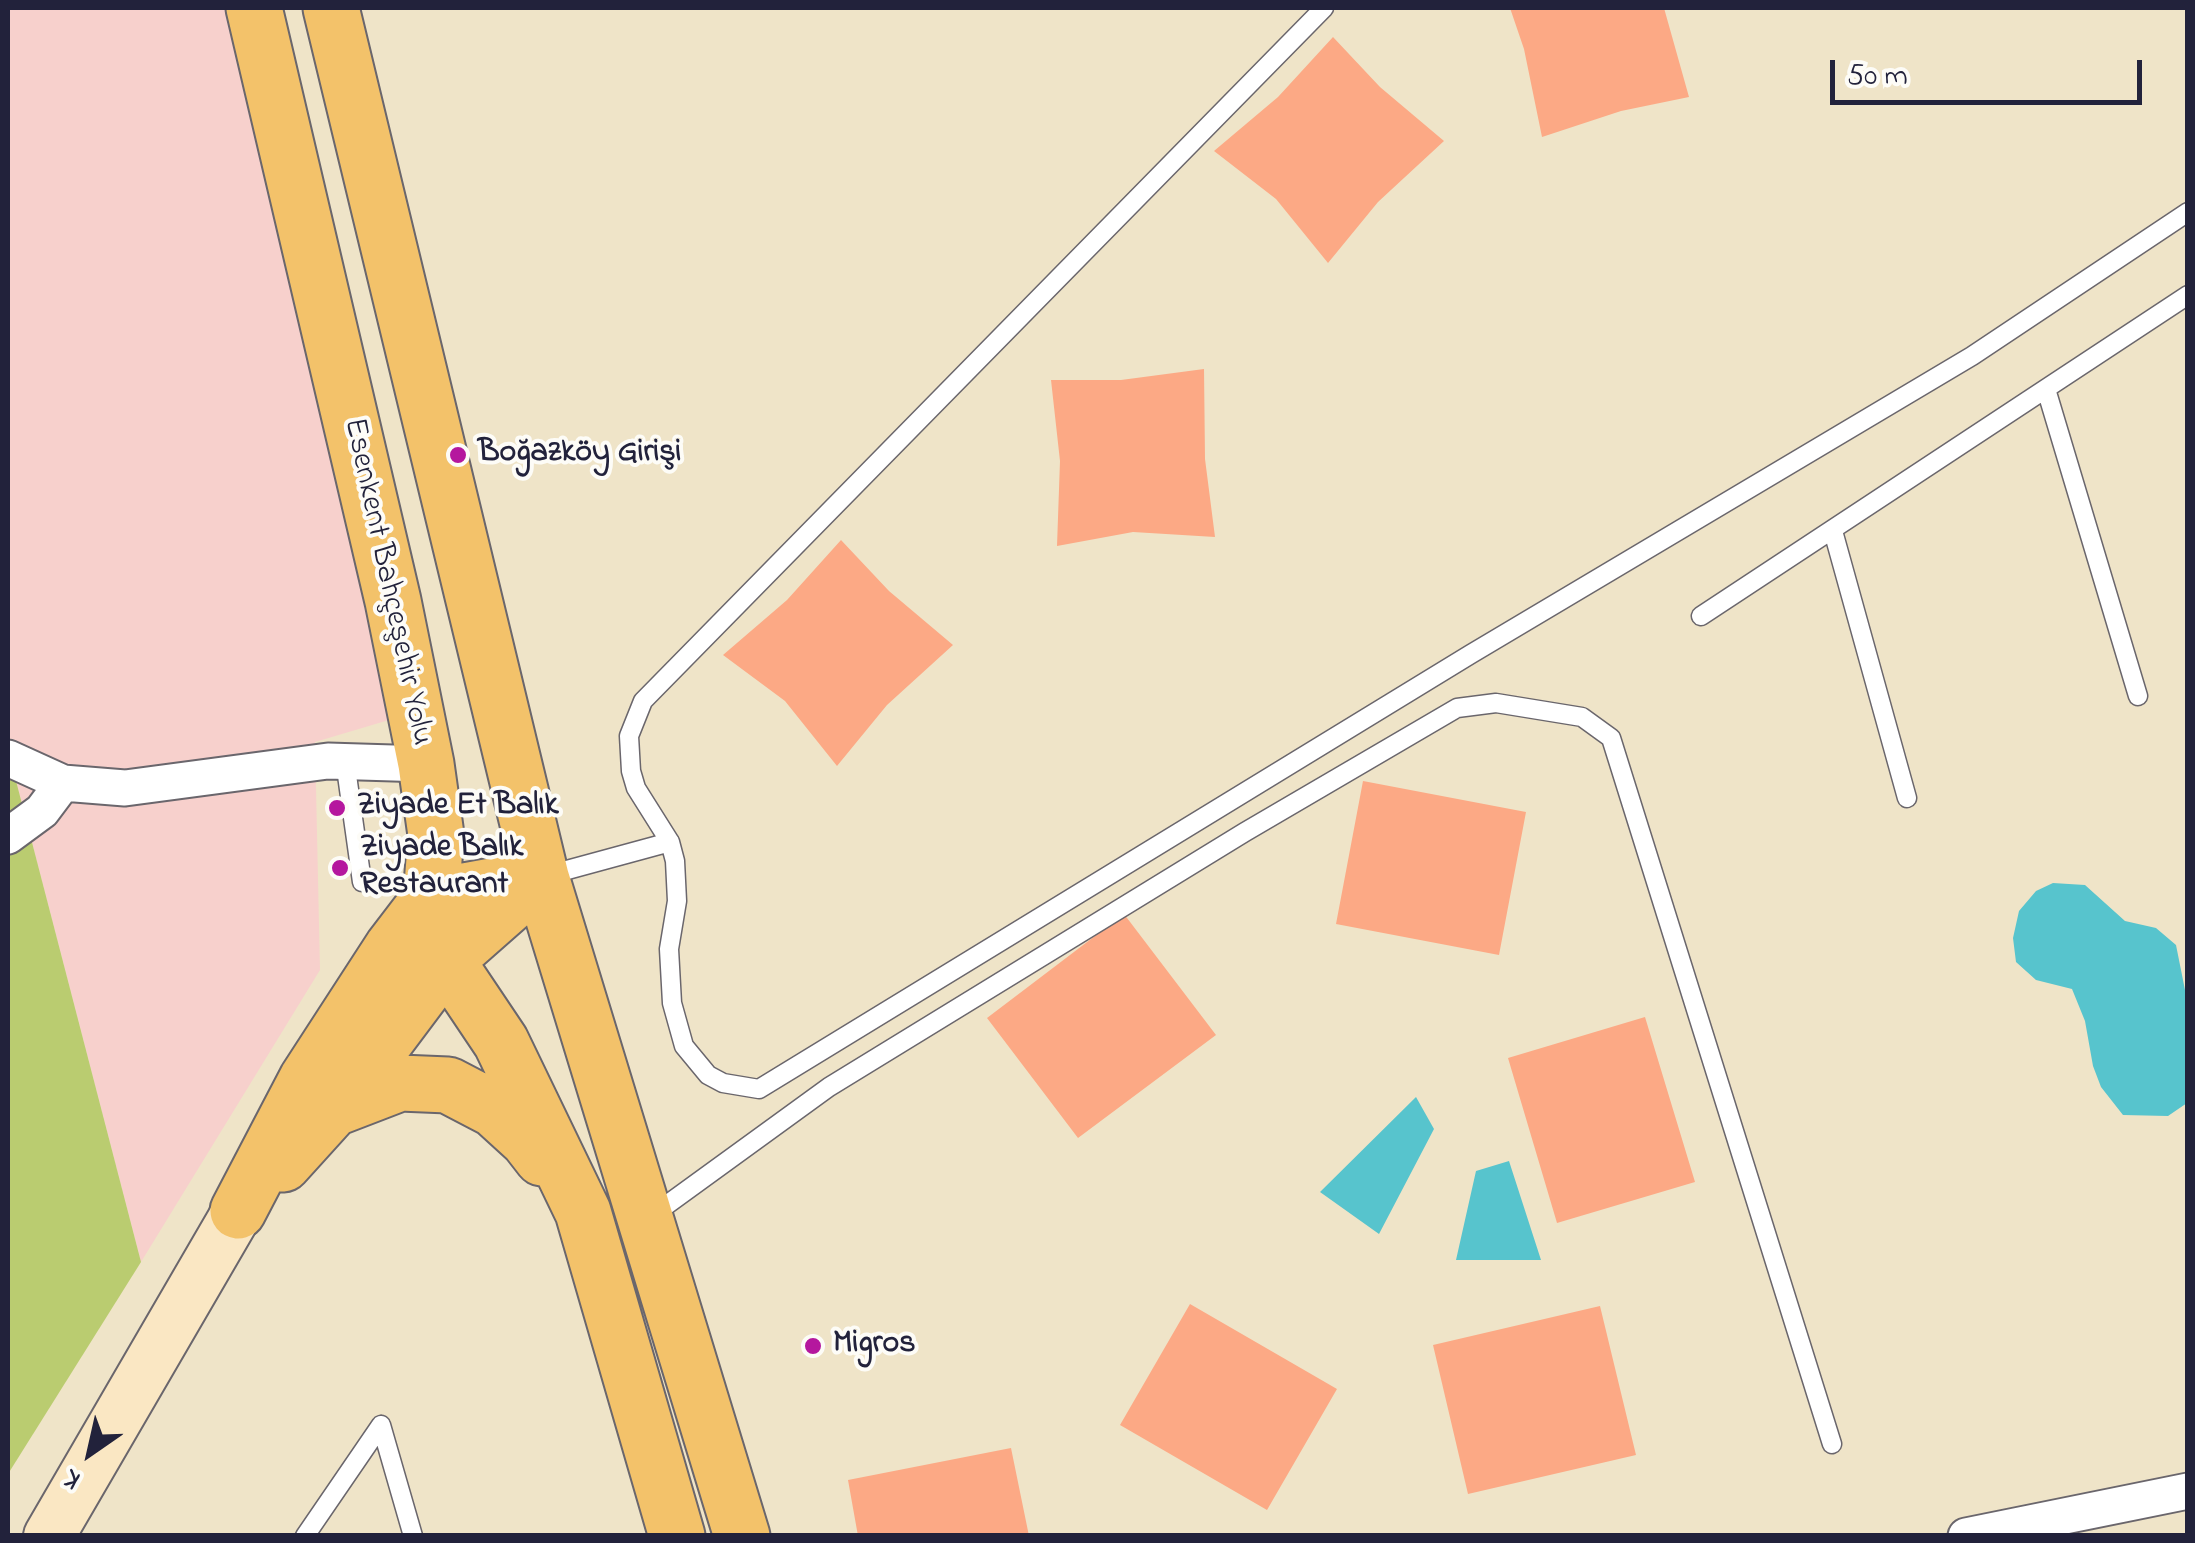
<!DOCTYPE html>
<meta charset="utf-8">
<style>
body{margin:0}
#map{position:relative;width:2195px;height:1543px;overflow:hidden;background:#efe4c8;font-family:"Indie Flower",sans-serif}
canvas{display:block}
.frame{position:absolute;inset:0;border:10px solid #22223b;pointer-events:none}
.north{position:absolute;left:40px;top:1403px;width:100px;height:100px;-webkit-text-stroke:8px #fdfcf7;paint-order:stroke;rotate:214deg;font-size:28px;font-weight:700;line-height:40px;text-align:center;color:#22223b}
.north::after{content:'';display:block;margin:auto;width:35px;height:45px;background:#22223b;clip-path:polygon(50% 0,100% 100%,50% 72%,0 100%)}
.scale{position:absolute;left:1830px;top:60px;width:312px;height:45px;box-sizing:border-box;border:5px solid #22223b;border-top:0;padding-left:12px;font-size:30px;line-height:35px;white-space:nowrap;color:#22223b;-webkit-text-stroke:8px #fdfcf7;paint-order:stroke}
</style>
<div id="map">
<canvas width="2195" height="1543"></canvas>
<div class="frame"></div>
<div class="north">K</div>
<div class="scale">50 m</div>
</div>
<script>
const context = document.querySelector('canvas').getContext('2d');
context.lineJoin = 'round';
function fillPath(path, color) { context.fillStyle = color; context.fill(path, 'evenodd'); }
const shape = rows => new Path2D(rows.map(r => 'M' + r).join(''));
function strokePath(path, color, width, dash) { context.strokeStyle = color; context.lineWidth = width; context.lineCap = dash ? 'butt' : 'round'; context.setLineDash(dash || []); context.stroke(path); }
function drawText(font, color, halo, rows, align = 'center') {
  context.font = font + ' "Indie Flower",sans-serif'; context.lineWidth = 8; context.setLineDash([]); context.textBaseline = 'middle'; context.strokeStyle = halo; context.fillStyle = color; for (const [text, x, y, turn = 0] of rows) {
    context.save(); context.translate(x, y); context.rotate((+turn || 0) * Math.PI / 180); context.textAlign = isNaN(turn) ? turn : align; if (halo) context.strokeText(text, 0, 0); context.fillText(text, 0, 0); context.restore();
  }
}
fillPath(shape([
 [8,8,279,8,416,712,315,742,320,970,141,1262,8,750]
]), '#f7d0cc');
fillPath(shape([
 [8,750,141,1262,8,1474]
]), '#bacc70');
fillPath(shape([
 [2053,883,2085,885,2125,921,2156,928,2176,945,2187,1000,2187,1103,2168,1116,2123,1115,2101,1087,2093,1066,2085,1021,2072,989,2036,980,2016,962,2013,938,2019,911,2036,891],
 [1416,1097,1434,1129,1379,1234,1320,1192],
 [1509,1161,1541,1260,1456,1260,1476,1171]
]), '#57c4cd');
fillPath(shape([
 [1510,8,1664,8,1689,97,1621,111,1542,137,1524,49],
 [1333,37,1380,87,1444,141,1378,202,1328,263,1276,199,1214,151,1278,97],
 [1204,369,1205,459,1215,537,1133,532,1057,546,1060,461,1051,380,1121,380],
 [841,540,889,591,953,645,887,705,837,766,785,701,723,655,787,600],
 [1363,781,1526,812,1499,955,1336,924],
 [1124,914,1216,1035,1078,1138,987,1018],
 [1645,1017,1695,1182,1557,1223,1508,1058],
 [1190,1304,1337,1389,1267,1510,1120,1425],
 [1600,1306,1636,1455,1468,1494,1433,1345],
 [1011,1448,1029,1536,858,1536,848,1480]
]), '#fca985');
const lane = shape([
 [1324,8,643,701,629,736,631,771,636,788,670,842,675,861,677,901,669,949,672,1003,684,1046,708,1075,723,1083,759,1089,1471,654,1972,356,2188,212],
 [2046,389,2138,696],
 [1833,531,1907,798],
 [1701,616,2188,295],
 [345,761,362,882],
 [545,876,670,842],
 [650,1217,829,1087,1245,832,1457,708,1496,703,1582,717,1611,738,1832,1444],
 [381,1425,413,1536],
 [305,1536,381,1425]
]);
const street = shape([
 [8,758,63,783,125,788,328,761,426,764],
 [8,836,42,811,63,783],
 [1966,1536,2188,1491]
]);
const secondary = shape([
 [49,1536,238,1211]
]);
const primary = shape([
 [254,8,393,601,426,764,436,835,431,897,446,960,501,1042,583,1212,677,1536],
 [331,8,541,877,742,1536],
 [335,1108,400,1083,448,1085,494,1109,528,1140,542,1158],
 [283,1164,341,1100,446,960,538,879],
 [238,1211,307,1079,392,948,431,897,541,877]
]);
strokePath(lane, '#6a666c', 21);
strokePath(street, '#6a666c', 39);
strokePath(secondary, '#6a666c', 54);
strokePath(primary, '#6a666c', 59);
strokePath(lane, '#fff', 18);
strokePath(street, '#fff', 35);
strokePath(secondary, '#fae7c3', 50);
strokePath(primary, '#f3c26a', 55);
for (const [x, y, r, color] of [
 [458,455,10,"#b5179e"],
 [337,808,10,"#b5179e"],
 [340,868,10,"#b5179e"],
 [813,1346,10,"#b5179e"]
]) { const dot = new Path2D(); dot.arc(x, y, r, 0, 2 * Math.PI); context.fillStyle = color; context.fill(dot); strokePath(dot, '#fdfcf7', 4); }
drawText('bold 32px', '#22223b', '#fdfcf7', [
 ["Boğazköy Girişi",478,455],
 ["Ziyade Et Balık",357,808],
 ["Ziyade Balık",360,850],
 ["Restaurant",360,887],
 ["Migros",833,1346]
], 'left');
drawText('32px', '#22223b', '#fdfcf7', [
 ["Esenkent Bahçeşehir Yolu",386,582,78]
]);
</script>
